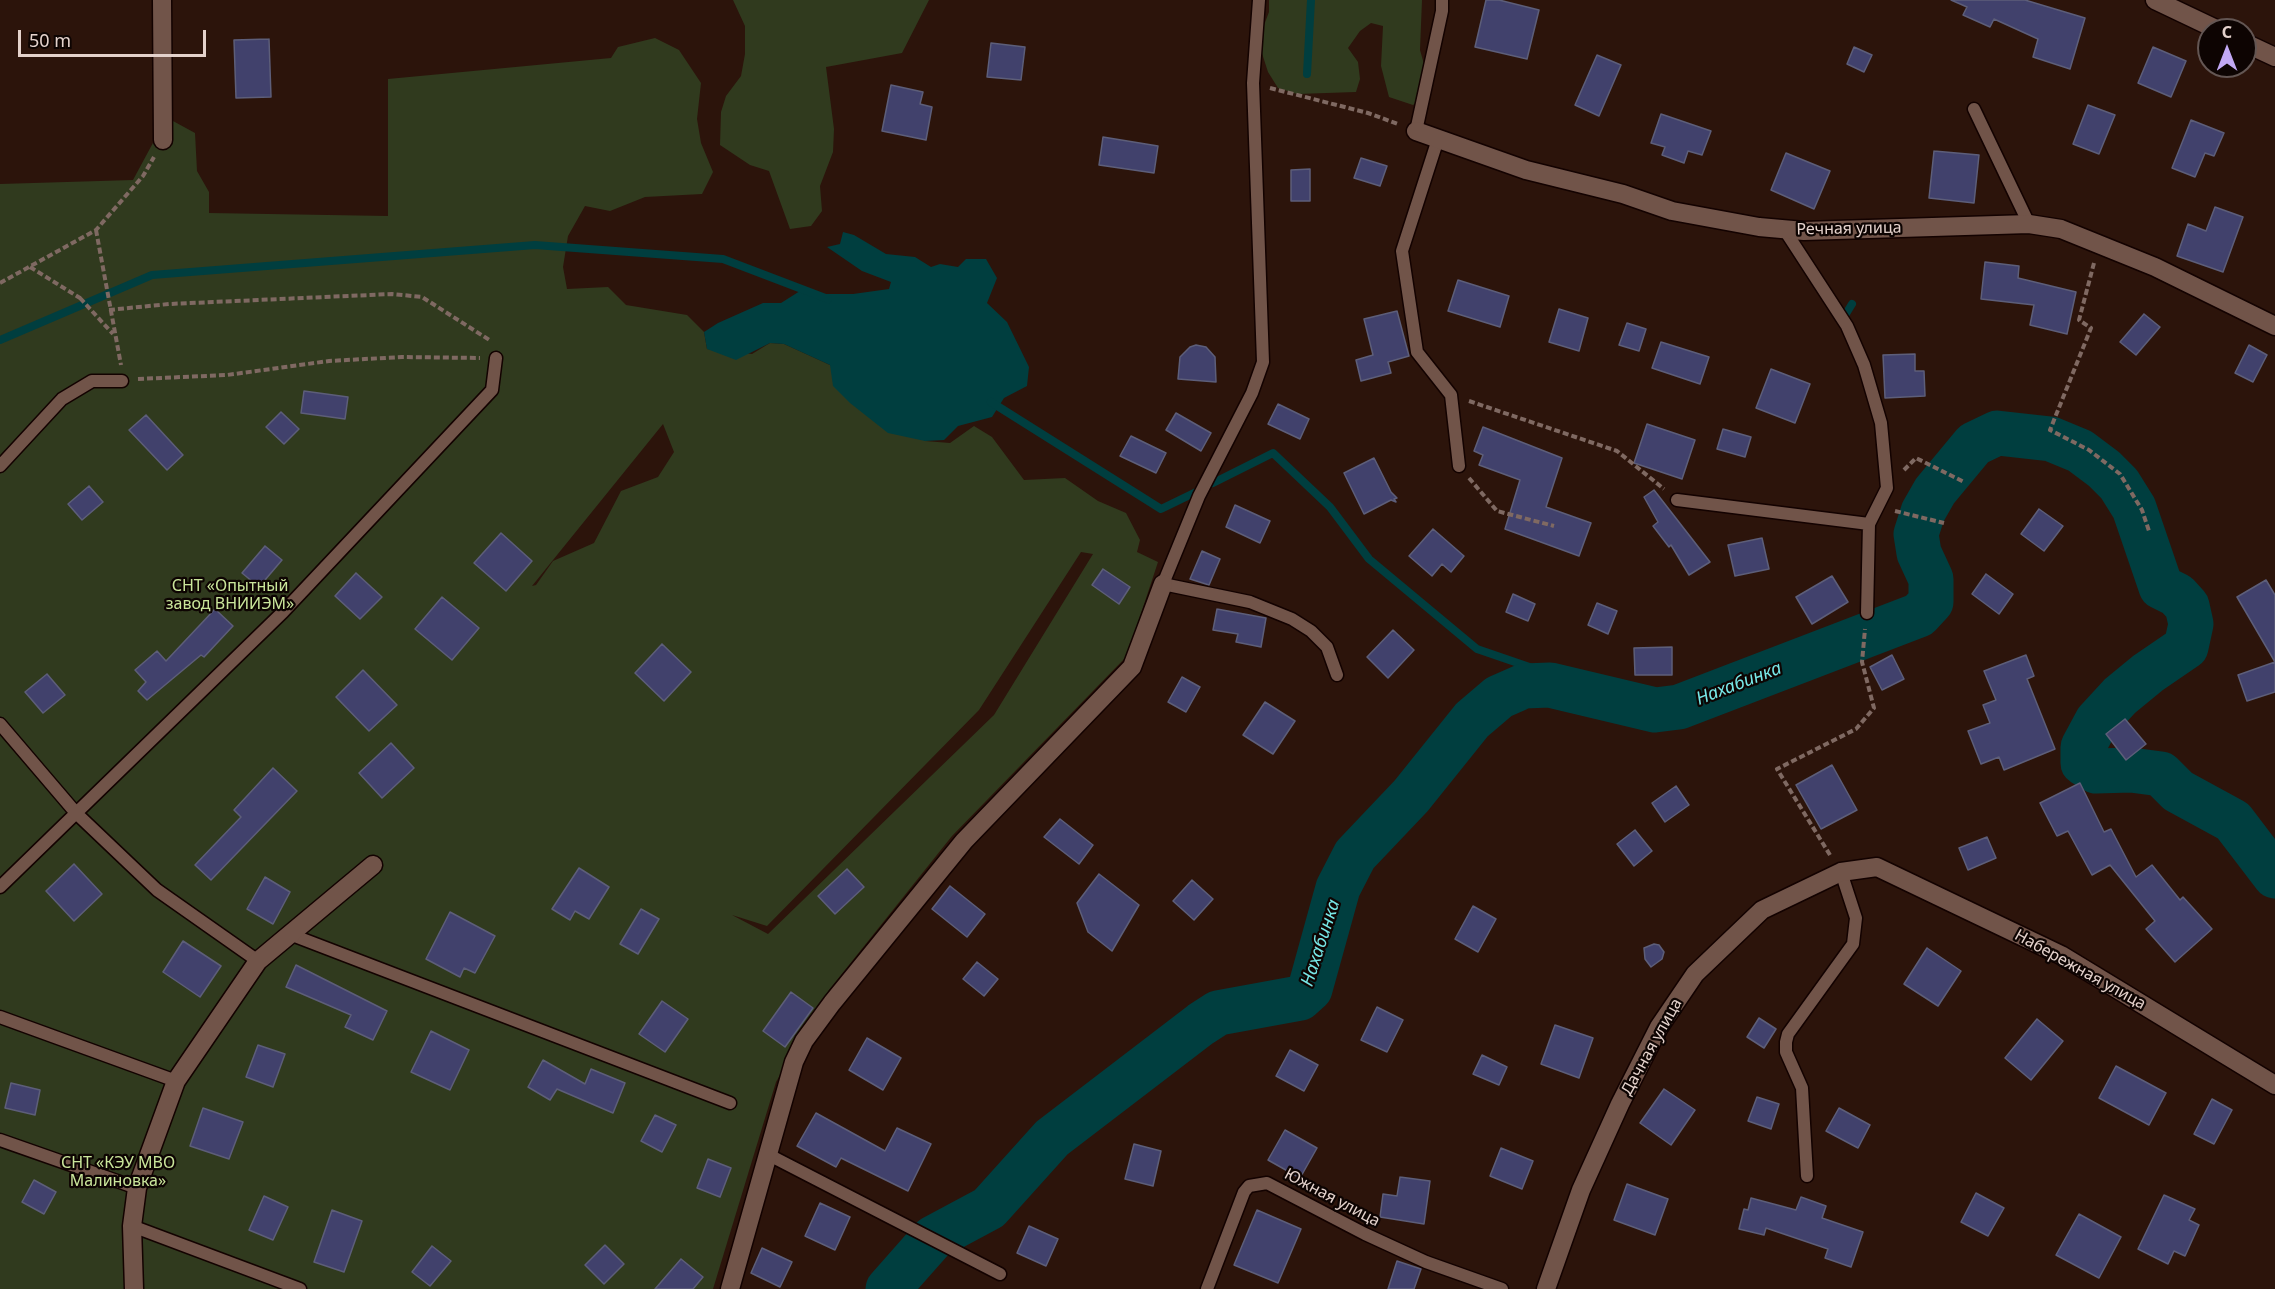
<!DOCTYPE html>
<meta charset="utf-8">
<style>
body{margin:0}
#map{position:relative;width:2275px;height:1289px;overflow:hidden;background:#2c140b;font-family:"Noto Sans",sans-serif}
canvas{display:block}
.north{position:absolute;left:2197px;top:18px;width:60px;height:60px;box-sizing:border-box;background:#0d0402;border:2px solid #635653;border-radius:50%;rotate:0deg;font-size:16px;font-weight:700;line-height:24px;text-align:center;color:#e4d2cc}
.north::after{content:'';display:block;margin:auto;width:21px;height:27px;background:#c1a8f3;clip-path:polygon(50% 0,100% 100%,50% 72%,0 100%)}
.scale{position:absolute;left:18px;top:30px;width:188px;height:27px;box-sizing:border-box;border:3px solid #e4d2cc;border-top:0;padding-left:8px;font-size:18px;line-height:21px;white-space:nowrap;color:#e4d2cc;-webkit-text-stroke:4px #0d0402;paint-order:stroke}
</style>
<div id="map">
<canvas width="2275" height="1289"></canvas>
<div class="north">С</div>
<div class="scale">50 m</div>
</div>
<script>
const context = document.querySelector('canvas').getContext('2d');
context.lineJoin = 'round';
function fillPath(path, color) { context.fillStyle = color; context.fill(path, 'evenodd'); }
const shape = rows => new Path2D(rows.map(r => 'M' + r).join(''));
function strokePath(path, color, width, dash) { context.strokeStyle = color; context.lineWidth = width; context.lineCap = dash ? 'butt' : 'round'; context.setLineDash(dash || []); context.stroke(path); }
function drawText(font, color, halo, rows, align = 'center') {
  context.font = font + ' "Noto Sans",sans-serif'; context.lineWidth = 4.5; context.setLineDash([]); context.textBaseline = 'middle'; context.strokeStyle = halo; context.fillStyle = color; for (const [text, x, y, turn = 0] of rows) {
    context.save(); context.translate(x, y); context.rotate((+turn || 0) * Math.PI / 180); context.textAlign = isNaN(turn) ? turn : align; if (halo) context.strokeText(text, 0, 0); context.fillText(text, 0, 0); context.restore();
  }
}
fillPath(shape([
 [733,0,929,0,902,53,826,67,834,129,833,152,820,186,822,211,811,226,790,229,769,171,750,165,720,145,721,112,726,96,741,76,745,54,745,26],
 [1269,0,1422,0,1420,50,1426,71,1423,97,1413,105,1389,97,1381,66,1383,26,1371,23,1360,31,1348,48,1358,62,1360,79,1356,92,1297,94,1278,88,1268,72,1258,41,1269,12],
 [655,38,679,50,701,83,697,119,701,143,713,172,702,194,645,197,610,211,585,206,568,236,563,267,567,289,608,287,626,305,687,315,704,332,707,349,752,354,770,343,784,344,830,365,925,441,950,443,974,426,992,437,1024,480,1065,478,1098,501,1126,513,1140,540,1137,552,1158,562,1127,656,952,836,829,990,776,1082,713,1289,0,1289,0,184,133,180,154,141,162,115,195,133,197,171,209,192,209,213,388,216,388,79,611,58,618,47],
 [663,424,674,452,658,477,621,491,594,543,553,561,536,585,532,586],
 [1081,552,1093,554,994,715,768,934,732,915,767,926,979,710]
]), '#303a1e');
fillPath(shape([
 [843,232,854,235,886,254,915,257,931,267,940,264,958,267,966,259,986,259,997,278,987,303,1007,322,1029,367,1027,386,1004,398,992,417,958,426,944,440,925,441,888,433,850,403,833,386,830,365,784,344,770,343,736,360,707,349,704,332,718,323,763,303,781,303,800,291,820,294,853,294,889,289,891,282,862,271,827,247,840,244]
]), '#003e3f');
strokePath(shape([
 [1307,74,1311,0],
 [1844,317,1852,304],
 [0,340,152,275,535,245,723,259,828,299],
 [991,402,1161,509,1196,492],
 [1213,483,1273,453,1330,507,1369,559,1477,649,1655,710]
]), '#003e3f', 8);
strokePath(shape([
 [888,1289,933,1238,989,1208,1052,1138,1201,1024,1218,1013,1300,998,1310,989,1338,888,1355,855,1411,796,1472,720,1499,697,1524,686,1550,685,1655,710,1679,707,1919,615,1931,602,1931,579,1919,553,1916,534,1923,512,1935,491,1974,444,1997,433,2051,439,2080,451,2104,469,2119,484,2134,508,2161,587,2177,595,2187,606,2191,624,2186,647,2148,673,2120,696,2097,721,2083,747,2083,763,2096,771,2131,770,2161,774,2178,791,2233,821,2275,876]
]), '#003e3f', 45);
const building = shape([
 [1486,0,1499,0,1539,10,1527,59,1475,47,1486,0],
 [1951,0,2025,0,2085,18,2070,69,2033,57,2038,39,1994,19,1990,27,1963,15,1967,7,1951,0],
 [269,39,271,97,236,98,234,40,269,39],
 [991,43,1025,47,1021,80,987,77,991,43],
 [1854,47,1872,55,1864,72,1847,64,1854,47],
 [2153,47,2186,61,2171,97,2138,83,2153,47],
 [1597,55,1621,65,1599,116,1575,105,1597,55],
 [891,85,923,92,920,104,932,107,926,140,882,131,891,85],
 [2088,105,2115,115,2099,154,2073,144,2088,105],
 [1661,114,1711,131,1702,155,1688,151,1684,163,1662,155,1665,147,1651,143,1661,114],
 [2191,120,2224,133,2214,156,2205,153,2195,177,2172,168,2191,120],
 [1103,137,1158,146,1154,173,1099,165,1103,137],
 [1934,151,1979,155,1974,203,1929,198,1934,151],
 [1786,153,1830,171,1814,209,1771,190,1786,153],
 [1361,158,1387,166,1380,186,1354,178,1361,158],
 [1310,169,1310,201,1291,201,1291,170,1310,169],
 [2215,207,2243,217,2223,272,2177,256,2188,224,2206,231,2215,207],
 [1985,262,2019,266,2018,278,2076,292,2067,334,2030,325,2034,305,1981,299,1985,262],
 [1458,280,1509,296,1500,327,1448,311,1458,280],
 [1559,309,1588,318,1579,351,1549,342,1559,309],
 [1397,311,1409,356,1388,362,1391,373,1361,381,1356,360,1373,355,1364,319,1397,311],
 [2144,314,2160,327,2136,355,2120,342,2144,314],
 [1627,323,1646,329,1639,351,1619,345,1627,323],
 [1661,342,1709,357,1700,384,1652,368,1661,342],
 [1196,345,1206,347,1215,357,1216,382,1178,379,1180,357,1190,347,1196,345],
 [2249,345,2267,355,2253,382,2235,373,2249,345],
 [1915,354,1915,371,1924,371,1925,396,1885,398,1883,355,1915,354],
 [1771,369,1810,384,1795,423,1756,408,1771,369],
 [304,391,348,397,345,419,301,413,304,391],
 [1278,404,1309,419,1300,439,1268,424,1278,404],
 [281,412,299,429,284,444,266,427,281,412],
 [1176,413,1211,433,1201,451,1166,430,1176,413],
 [146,415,183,455,167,470,129,430,146,415],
 [1647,424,1695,440,1682,479,1634,463,1647,424],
 [1483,427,1562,458,1546,507,1591,523,1579,556,1505,529,1520,480,1479,465,1483,455,1474,451,1483,427],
 [1723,429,1751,437,1745,457,1717,449,1723,429],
 [1131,436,1166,453,1156,473,1120,456,1131,436],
 [1374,458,1391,492,1397,498,1394,499,1396,502,1391,500,1364,514,1344,473,1374,458],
 [89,486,103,502,82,520,68,504,89,486],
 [1654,490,1710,562,1689,575,1671,545,1669,547,1653,526,1658,522,1644,497,1654,490],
 [1235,505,1270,521,1260,543,1226,527,1235,505],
 [2039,509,2063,526,2044,551,2021,534,2039,509],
 [1433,529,1464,556,1451,572,1442,564,1432,576,1409,556,1433,529],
 [501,533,532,561,506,591,474,563,501,533],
 [1762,538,1769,569,1735,576,1728,545,1762,538],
 [265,546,282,560,259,587,242,573,265,546],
 [1202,551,1220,559,1209,585,1190,579,1202,551],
 [1103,569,1130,587,1119,604,1092,585,1103,569],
 [356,573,382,597,360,619,335,596,356,573],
 [1986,574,2013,594,1999,614,1972,594,1986,574],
 [1832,576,1848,602,1812,624,1796,597,1832,576],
 [2266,580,2275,595,2275,662,2237,597,2266,580],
 [1513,594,1535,604,1528,621,1506,612,1513,594],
 [442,597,479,628,452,660,415,629,442,597],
 [1597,603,1617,611,1608,634,1588,625,1597,603],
 [215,609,233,626,204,657,201,655,147,700,138,691,146,682,135,670,157,651,166,661,215,609],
 [1217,609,1266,618,1261,647,1236,642,1238,634,1213,630,1217,609],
 [1393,630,1414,650,1388,678,1367,657,1393,630],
 [662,644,691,672,664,701,635,673,662,644],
 [1672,647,1672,675,1635,675,1634,648,1672,647],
 [1892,655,1904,679,1882,690,1870,667,1892,655],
 [2026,655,2034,676,2027,679,2055,749,2004,770,1999,757,1981,764,1968,731,1990,723,1983,705,1996,700,1984,671,2026,655],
 [2275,662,2275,692,2247,701,2238,675,2275,662],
 [363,670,397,705,369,731,336,697,363,670],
 [47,674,65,695,43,713,25,692,47,674],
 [1182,677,1200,687,1186,712,1168,702,1182,677],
 [1265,702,1295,721,1273,754,1243,735,1265,702],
 [2125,719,2146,744,2126,760,2106,734,2125,719],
 [391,743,414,768,382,798,359,773,391,743],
 [1832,765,1857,810,1821,829,1796,785,1832,765],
 [273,768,297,791,211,880,195,865,241,817,234,810,273,768],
 [2080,783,2104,832,2111,829,2136,877,2152,865,2180,900,2183,897,2212,929,2175,962,2146,929,2155,921,2110,865,2092,875,2068,831,2057,836,2040,803,2080,783],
 [1676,786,1689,805,1665,822,1652,803,1676,786],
 [1060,819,1093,845,1079,864,1044,837,1060,819],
 [1635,830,1652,851,1634,866,1617,844,1635,830],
 [1987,837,1996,858,1968,870,1959,848,1987,837],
 [74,864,102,894,74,921,46,891,74,864],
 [579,868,609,887,589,919,575,911,570,920,552,909,579,868],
 [847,869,864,887,835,914,818,896,847,869],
 [1099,874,1139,905,1112,951,1088,932,1077,903,1099,874],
 [265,877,290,892,273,924,247,909,265,877],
 [1192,880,1213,899,1194,920,1173,901,1192,880],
 [950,886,985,914,967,937,932,909,950,886],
 [1473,906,1496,919,1478,952,1455,939,1473,906],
 [641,909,659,919,638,954,620,944,641,909],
 [450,912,495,936,475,973,464,968,460,977,426,959,450,912],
 [183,941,221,966,200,997,163,972,183,941],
 [1654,944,1659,945,1664,952,1662,959,1651,967,1645,959,1644,948,1654,944],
 [1927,948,1961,971,1938,1006,1904,984,1927,948],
 [977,962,998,979,984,996,963,979,977,962],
 [296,965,387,1011,373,1040,345,1027,351,1015,286,987,296,965],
 [791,992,813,1008,785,1047,763,1031,791,992],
 [662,1001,688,1019,665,1052,639,1034,662,1001],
 [1377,1007,1403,1020,1387,1052,1361,1040,1377,1007],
 [1759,1018,1776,1029,1764,1048,1747,1037,1759,1018],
 [2037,1019,2063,1041,2031,1080,2005,1058,2037,1019],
 [1555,1025,1593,1038,1579,1078,1541,1064,1555,1025],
 [431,1031,469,1050,450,1090,411,1072,431,1031],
 [867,1038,901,1058,883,1090,849,1070,867,1038],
 [258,1045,285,1054,273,1087,246,1077,258,1045],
 [1290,1050,1318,1065,1304,1091,1276,1076,1290,1050],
 [1482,1055,1507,1067,1499,1085,1473,1074,1482,1055],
 [543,1060,585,1084,591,1069,625,1083,613,1113,557,1089,550,1100,528,1087,543,1060],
 [2116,1066,2166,1093,2149,1125,2099,1098,2116,1066],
 [11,1083,40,1090,35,1115,5,1108,11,1083],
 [1664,1089,1695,1110,1671,1145,1640,1123,1664,1089],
 [1757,1097,1779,1104,1771,1129,1748,1121,1757,1097],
 [2212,1099,2232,1110,2214,1144,2194,1134,2212,1099],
 [203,1108,243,1122,229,1159,190,1146,203,1108],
 [1839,1108,1870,1125,1858,1148,1826,1131,1839,1108],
 [816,1113,885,1151,897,1128,931,1144,908,1191,841,1158,836,1167,797,1146,816,1113],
 [655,1115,676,1125,662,1152,641,1141,655,1115],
 [1285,1130,1317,1148,1300,1178,1268,1160,1285,1130],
 [1134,1144,1161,1151,1153,1186,1125,1179,1134,1144],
 [1501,1148,1533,1161,1522,1189,1490,1176,1501,1148],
 [708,1159,731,1168,720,1197,697,1188,708,1159],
 [1400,1177,1430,1181,1424,1224,1380,1217,1383,1194,1397,1196,1400,1177],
 [34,1180,56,1192,44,1214,22,1202,34,1180],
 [1627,1184,1668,1199,1655,1235,1614,1220,1627,1184],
 [1976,1193,2004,1208,1988,1236,1961,1222,1976,1193],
 [2164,1195,2195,1209,2189,1220,2199,1225,2185,1256,2174,1251,2168,1264,2138,1249,2164,1195],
 [264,1196,288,1207,273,1240,249,1230,264,1196],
 [1801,1197,1826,1206,1822,1218,1863,1232,1851,1267,1825,1258,1828,1249,1766,1228,1764,1235,1739,1229,1744,1209,1748,1210,1751,1198,1796,1210,1801,1197],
 [820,1203,850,1217,835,1250,805,1236,820,1203],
 [332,1210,362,1221,344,1272,314,1262,332,1210],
 [1257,1210,1301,1229,1278,1283,1234,1265,1257,1210],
 [2079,1214,2121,1237,2099,1278,2056,1255,2079,1214],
 [1029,1226,1058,1239,1046,1266,1017,1253,1029,1226],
 [605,1245,624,1264,604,1284,585,1265,605,1245],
 [432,1246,451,1261,430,1286,412,1272,432,1246],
 [762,1248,792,1262,780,1287,751,1273,762,1248],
 [681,1259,703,1277,693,1289,655,1289,681,1259],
 [1397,1261,1421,1269,1414,1289,1388,1289,1397,1261]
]);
fillPath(building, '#41416c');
strokePath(building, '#5d5e79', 1.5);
const service = shape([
 [1259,0,1253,83,1263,362,1252,393,1199,496,1163,584,1250,602,1292,619,1311,631,1327,647,1337,675],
 [1974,109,2029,224],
 [1416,131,1442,11,1442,0],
 [1438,139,1402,251,1417,352,1451,395,1459,466],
 [1784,229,1847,326,1864,365,1881,423,1887,488,1869,524,1867,613],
 [0,466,62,399,92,381,122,381],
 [1677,500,1869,524],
 [0,724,76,813,157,890,258,961],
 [0,887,283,612,492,390,496,358],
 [292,935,730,1103],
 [0,1017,176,1081],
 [0,1140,137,1188],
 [769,1155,1000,1274],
 [1807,1176,1802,1088,1786,1052,1786,1042,1788,1034,1853,944,1856,918,1841,872],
 [132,1226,300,1289],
 [1207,1289,1244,1192,1249,1186,1267,1183,1365,1234,1426,1262,1502,1289]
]);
const minor = shape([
 [162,0,163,140],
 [2155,0,2218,30],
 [2245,43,2275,57],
 [1416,131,1526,170,1623,194,1672,211,1759,227,1804,231,2029,224,2061,229,2155,267,2275,326],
 [134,1289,132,1226,137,1188,176,1081,258,961,373,865],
 [730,1289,794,1062,804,1041,832,1003,964,841,1132,667,1163,584],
 [1546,1289,1581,1190,1620,1104,1659,1027,1695,974,1762,910,1841,872,1877,867,2061,955,2275,1085]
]);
strokePath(service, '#130200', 15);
strokePath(minor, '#130200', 21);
strokePath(shape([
 [1270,88,1368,113,1398,124],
 [96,230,121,365],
 [2094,263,2079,320,2091,328,2050,430,2089,450,2120,474,2142,510,2149,531],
 [30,267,80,298,80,302],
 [0,283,96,230,143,176,154,157],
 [80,298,113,334],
 [109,310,169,304,392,294,422,297,491,341],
 [138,379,227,375,329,361,402,357,480,358],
 [1469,401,1617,451,1664,489],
 [1904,470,1916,458,1964,482],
 [1469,478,1497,511,1554,526],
 [1895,511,1944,523],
 [1830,855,1777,769,1856,729,1874,708,1862,662,1865,629]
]), '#7f6962', 4, [6, 3]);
strokePath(service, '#715449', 12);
strokePath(minor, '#715449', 18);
drawText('16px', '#e4d2cc', '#0d0402', [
 ["Речная улица",1849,229,-1],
 ["Набережная улица",2080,970,29],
 ["Дачная улица",1652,1047,-61],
 ["Южная улица",1332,1198,28]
]);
drawText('16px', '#cae69b', '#0d0402', [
 ["СНТ «Опытный",230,586],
 ["завод ВНИИЭМ»",230,604],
 ["СНТ «КЭУ МВО",118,1163],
 ["Малиновка»",118,1181]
]);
drawText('italic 18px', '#77e7e7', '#0d0402', [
 ["Нахабинка",1739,684,-21],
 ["Нахабинка",1321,943,-72]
]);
</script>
